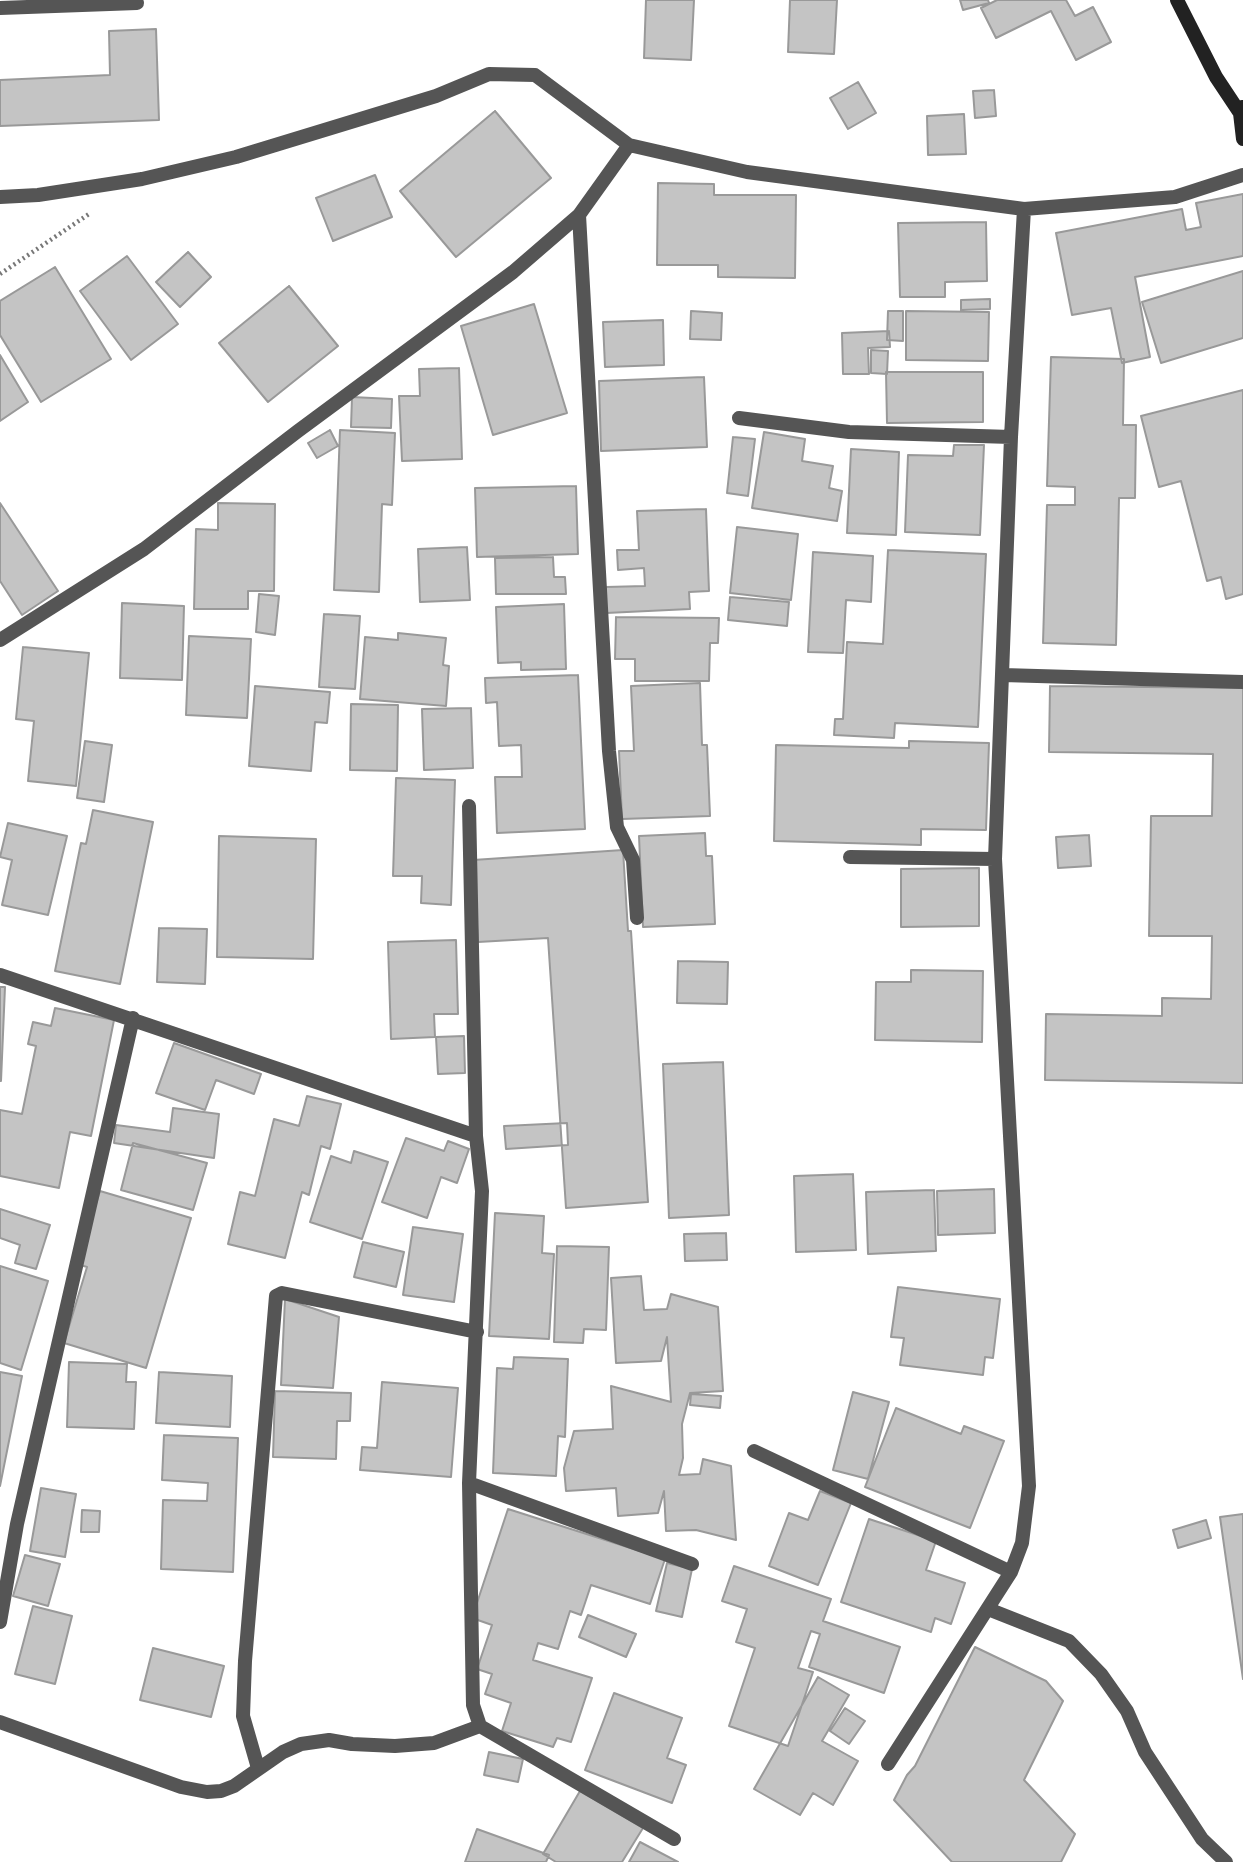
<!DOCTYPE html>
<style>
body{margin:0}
canvas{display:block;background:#fff}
</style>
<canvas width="1243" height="1862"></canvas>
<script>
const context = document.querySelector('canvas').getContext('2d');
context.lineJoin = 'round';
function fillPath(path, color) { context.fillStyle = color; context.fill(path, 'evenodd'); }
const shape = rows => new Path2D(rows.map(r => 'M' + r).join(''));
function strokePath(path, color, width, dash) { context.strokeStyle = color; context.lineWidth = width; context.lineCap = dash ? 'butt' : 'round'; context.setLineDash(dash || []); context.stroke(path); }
const building = shape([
 [646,0,694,0,691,60,644,58,646,0],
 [790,0,837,0,834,54,788,52,790,0],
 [960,0,988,0,989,3,963,10,960,0],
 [997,0,1066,0,1075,16,1093,7,1111,42,1076,60,1051,11,996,38,981,8,997,0],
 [156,29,159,120,0,126,0,80,110,75,109,31,156,29],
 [858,82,876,113,848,129,830,98,858,82],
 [994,90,996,116,975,118,973,91,994,90],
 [495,111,551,178,456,257,400,191,495,111],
 [964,114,966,154,928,155,927,116,964,114],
 [375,175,392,217,333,241,316,198,375,175],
 [658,183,714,184,714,195,796,195,795,278,718,277,718,265,657,265,658,183],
 [1243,194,1243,256,1135,277,1150,357,1122,363,1111,308,1072,315,1056,233,1182,209,1186,230,1201,227,1196,203,1243,194],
 [986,222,987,281,945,282,945,297,900,297,898,223,986,222],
 [188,252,211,277,180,307,156,282,188,252],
 [127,256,178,324,131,360,80,291,127,256],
 [55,267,111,359,41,402,0,335,0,301,55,267],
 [1243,271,1243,338,1161,363,1142,302,1243,271],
 [289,286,338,346,268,402,219,343,289,286],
 [990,299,990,309,961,310,961,300,990,299],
 [534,304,567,413,493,435,461,326,534,304],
 [691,311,722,313,721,340,690,339,691,311],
 [888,311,903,311,903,341,887,340,888,311],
 [906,311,989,312,988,361,906,360,906,311],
 [663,320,664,365,605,367,603,322,663,320],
 [889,331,890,347,868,348,869,374,843,374,842,333,889,331],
 [871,350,888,351,887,374,871,373,871,350],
 [0,355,28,402,0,421,0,355],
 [1051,357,1124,359,1123,425,1136,425,1135,498,1119,498,1116,645,1043,643,1047,505,1075,505,1075,487,1047,486,1051,357],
 [459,368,462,459,402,461,399,396,420,396,419,369,459,368],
 [886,372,983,372,983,422,887,423,886,372],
 [704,377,707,447,601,451,599,381,704,377],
 [1243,390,1243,594,1226,599,1221,577,1207,581,1181,481,1159,487,1141,416,1243,390],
 [352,397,392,399,391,428,351,427,352,397],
 [330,430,338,446,317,458,308,443,330,430],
 [340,430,395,433,392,505,382,504,379,592,334,590,340,430],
 [764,432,805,439,802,461,833,466,829,488,842,491,837,521,752,508,764,432],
 [733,437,755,439,748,496,727,493,733,437],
 [954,445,984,445,980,535,905,532,908,455,953,456,954,445],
 [851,449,899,452,896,535,847,533,851,449],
 [576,486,578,554,477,557,475,488,576,486],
 [0,503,58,591,22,615,0,581,0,503],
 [218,503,275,504,274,591,248,591,248,609,194,609,196,529,218,530,218,503],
 [706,509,709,591,689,592,690,609,606,613,606,587,645,586,644,568,618,570,617,550,639,550,637,511,706,509],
 [737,527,798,534,791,600,730,593,737,527],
 [467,547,470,600,420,602,418,549,467,547],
 [888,550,986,554,978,727,895,723,894,738,834,735,835,719,843,719,847,642,883,644,888,550],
 [813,552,873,556,871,602,846,600,843,653,808,652,813,552],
 [553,557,554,577,565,577,566,594,496,594,495,558,553,557],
 [259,594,279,596,275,635,256,632,259,594],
 [730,597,789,602,787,626,728,620,730,597],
 [122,603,184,606,182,680,120,678,122,603],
 [564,604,566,669,521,670,521,662,498,663,496,607,564,604],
 [324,614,360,616,355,689,319,687,324,614],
 [616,617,719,618,718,643,710,643,709,681,635,681,635,659,615,659,616,617],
 [398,633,446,638,443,665,449,666,446,706,360,699,365,637,398,640,398,633],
 [189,636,251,639,247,718,186,715,189,636],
 [23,647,89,653,76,786,28,781,34,721,16,719,23,647],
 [578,675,585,829,497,833,495,777,522,777,521,745,499,746,497,702,486,703,485,678,578,675],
 [700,683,702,745,707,745,710,816,622,819,619,751,634,751,631,686,700,683],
 [255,686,330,692,327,723,315,722,311,771,249,766,255,686],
 [1050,686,1243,688,1243,1083,1045,1080,1046,1014,1162,1016,1162,998,1211,999,1212,936,1149,936,1151,816,1212,816,1213,754,1049,752,1050,686],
 [351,704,398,705,397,771,350,770,351,704],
 [471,708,473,768,424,770,422,709,471,708],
 [85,741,112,745,104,802,77,798,85,741],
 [909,741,989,743,986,830,921,829,921,845,774,841,776,745,909,748,909,741],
 [396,778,455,780,451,905,421,903,422,876,393,876,396,778],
 [93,810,153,822,120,984,55,971,81,843,86,844,93,810],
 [8,823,67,836,48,915,2,905,12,860,0,857,8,823],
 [705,833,706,856,712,856,715,924,643,927,639,836,705,833],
 [1089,835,1091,866,1058,868,1056,837,1089,835],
 [219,836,316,839,313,959,217,957,219,836],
 [623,850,628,931,631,931,648,1202,566,1208,548,938,478,942,473,860,623,850],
 [979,868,979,926,901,927,901,869,979,868],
 [159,928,207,929,205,984,157,982,159,928],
 [456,940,458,1014,434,1014,435,1037,391,1039,388,942,456,940],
 [678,961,728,962,727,1004,677,1003,678,961],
 [911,970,983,971,982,1042,875,1040,876,982,911,982,911,970],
 [0,987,5,987,1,1081,0,1081,0,987],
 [55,1008,114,1020,91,1136,70,1132,59,1188,0,1176,0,1110,22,1114,36,1046,28,1044,33,1022,51,1026,55,1008],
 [464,1036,465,1073,438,1074,436,1037,464,1036],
 [174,1043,261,1074,254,1094,216,1080,205,1110,156,1093,174,1043],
 [723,1062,729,1215,669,1218,663,1064,723,1062],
 [307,1096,341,1104,330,1149,321,1146,309,1195,302,1192,285,1258,228,1244,240,1192,255,1196,274,1119,299,1126,307,1096],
 [173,1108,219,1114,214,1158,114,1143,116,1125,170,1132,173,1108],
 [567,1123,568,1145,506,1149,504,1126,567,1123],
 [406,1138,444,1151,448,1141,469,1149,457,1183,441,1177,427,1218,382,1202,406,1138],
 [133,1143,207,1163,193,1210,121,1190,133,1143],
 [354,1151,388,1162,362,1239,310,1222,331,1156,351,1163,354,1151],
 [853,1174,856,1250,796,1252,794,1176,853,1174],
 [994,1189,995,1233,938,1235,937,1191,994,1189],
 [934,1190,936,1251,868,1254,866,1192,934,1190],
 [100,1191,191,1218,146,1368,64,1343,87,1267,77,1264,100,1191],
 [0,1209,50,1225,36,1269,15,1263,20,1245,0,1238,0,1209],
 [495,1213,544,1216,542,1253,554,1254,549,1339,489,1336,495,1213],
 [413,1227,463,1234,454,1302,403,1295,413,1227],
 [726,1233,727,1260,685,1261,684,1234,726,1233],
 [363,1242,404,1252,396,1287,354,1277,363,1242],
 [557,1246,609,1247,606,1330,584,1329,583,1343,554,1342,557,1246],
 [0,1266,48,1281,21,1370,0,1363,0,1266],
 [641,1276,644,1310,667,1309,671,1294,718,1307,723,1391,690,1393,682,1424,683,1458,679,1475,700,1474,703,1459,731,1466,736,1540,696,1530,666,1531,664,1491,658,1513,618,1516,616,1488,566,1491,564,1468,574,1431,613,1429,611,1386,671,1402,667,1337,661,1361,616,1363,611,1278,641,1276],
 [898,1287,1000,1299,993,1358,985,1357,983,1375,900,1365,904,1338,891,1337,898,1287],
 [285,1299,339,1317,333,1388,281,1385,285,1299],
 [514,1357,568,1359,565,1437,558,1436,556,1476,493,1473,497,1368,513,1369,514,1357],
 [69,1362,127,1364,126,1382,136,1382,134,1429,67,1427,69,1362],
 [0,1372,22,1376,0,1486,0,1372],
 [159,1372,232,1376,230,1427,156,1423,159,1372],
 [382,1382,458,1388,451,1477,360,1470,362,1447,377,1448,382,1382],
 [275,1391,351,1393,350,1421,337,1421,336,1459,273,1457,275,1391],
 [853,1392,889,1402,868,1479,833,1470,853,1392],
 [691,1394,721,1396,720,1408,690,1405,691,1394],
 [896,1408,961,1434,964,1426,1004,1441,970,1528,865,1487,896,1408],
 [164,1435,238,1438,233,1572,161,1569,163,1500,207,1501,208,1483,162,1480,164,1435],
 [41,1488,76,1494,65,1557,30,1551,41,1488],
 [820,1491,851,1503,818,1585,769,1566,789,1513,808,1520,820,1491],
 [508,1509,665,1559,650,1604,591,1585,581,1615,570,1611,558,1649,538,1643,533,1660,592,1678,571,1742,557,1738,553,1747,502,1731,511,1703,485,1694,492,1674,477,1669,492,1625,472,1618,508,1509],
 [82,1510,100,1511,99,1532,81,1532,82,1510],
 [1243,1514,1243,1679,1220,1517,1243,1514],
 [869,1519,936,1541,926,1570,965,1583,951,1624,935,1618,931,1632,841,1602,869,1519],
 [1206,1520,1211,1538,1178,1548,1173,1530,1206,1520],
 [25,1555,60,1564,48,1606,13,1596,25,1555],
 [667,1563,692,1569,682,1617,656,1611,667,1563],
 [734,1566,831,1599,823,1621,900,1647,884,1693,809,1667,820,1634,811,1631,798,1668,813,1672,788,1746,729,1726,755,1648,736,1642,747,1609,722,1601,734,1566],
 [33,1606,72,1616,55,1684,15,1674,33,1606],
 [588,1615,636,1634,626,1657,579,1637,588,1615],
 [975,1647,1046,1681,1063,1701,1024,1780,1075,1834,1061,1862,952,1862,894,1800,907,1775,915,1766,975,1647],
 [153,1648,224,1666,211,1717,140,1700,153,1648],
 [818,1677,849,1695,822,1741,858,1761,833,1805,813,1793,800,1815,754,1789,818,1677],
 [614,1693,682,1718,667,1758,686,1765,672,1803,585,1770,614,1693],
 [845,1708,865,1721,849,1744,830,1731,845,1708],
 [489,1752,523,1759,518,1782,484,1775,489,1752],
 [580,1791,643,1828,622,1862,556,1862,543,1854,580,1791],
 [477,1829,549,1855,546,1862,465,1862,477,1829],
 [640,1842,678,1862,629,1862,640,1842]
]);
fillPath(building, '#c4c4c4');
strokePath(building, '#999', 2);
strokePath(shape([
 [0,274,89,214]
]), '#777', 4.5, [2, 3.5]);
strokePath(shape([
 [0,8,137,3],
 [0,197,38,195,142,179,236,157,436,96,489,74,535,75,629,145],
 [579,215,609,751,617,827,633,860,637,918],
 [739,418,849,432,1011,437],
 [0,640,144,549,298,431,513,272,579,215,629,145,747,172,1024,209,1175,197,1243,175],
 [1003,675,1243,682],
 [469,806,476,1136,482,1191,469,1483,692,1564],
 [850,857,995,859],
 [0,975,476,1136],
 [754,1451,1011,1572],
 [469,1483,473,1705,480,1726,674,1839],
 [988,1609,1069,1641,1101,1674,1127,1711,1145,1752,1202,1839,1226,1862],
 [0,1622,17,1524,133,1018],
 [0,1722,181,1787,207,1792,221,1791,234,1786,283,1752,301,1744,329,1740,352,1744,395,1746,434,1743,480,1726],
 [888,1764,1011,1572,1022,1543,1029,1486,995,859,1011,437,1024,209],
 [258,1768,243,1716,245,1661,276,1296,282,1293,477,1332]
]), '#555', 14);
strokePath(shape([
 [1177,0,1216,77,1240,113],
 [1242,107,1240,113,1243,139]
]), '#222', 14);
</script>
